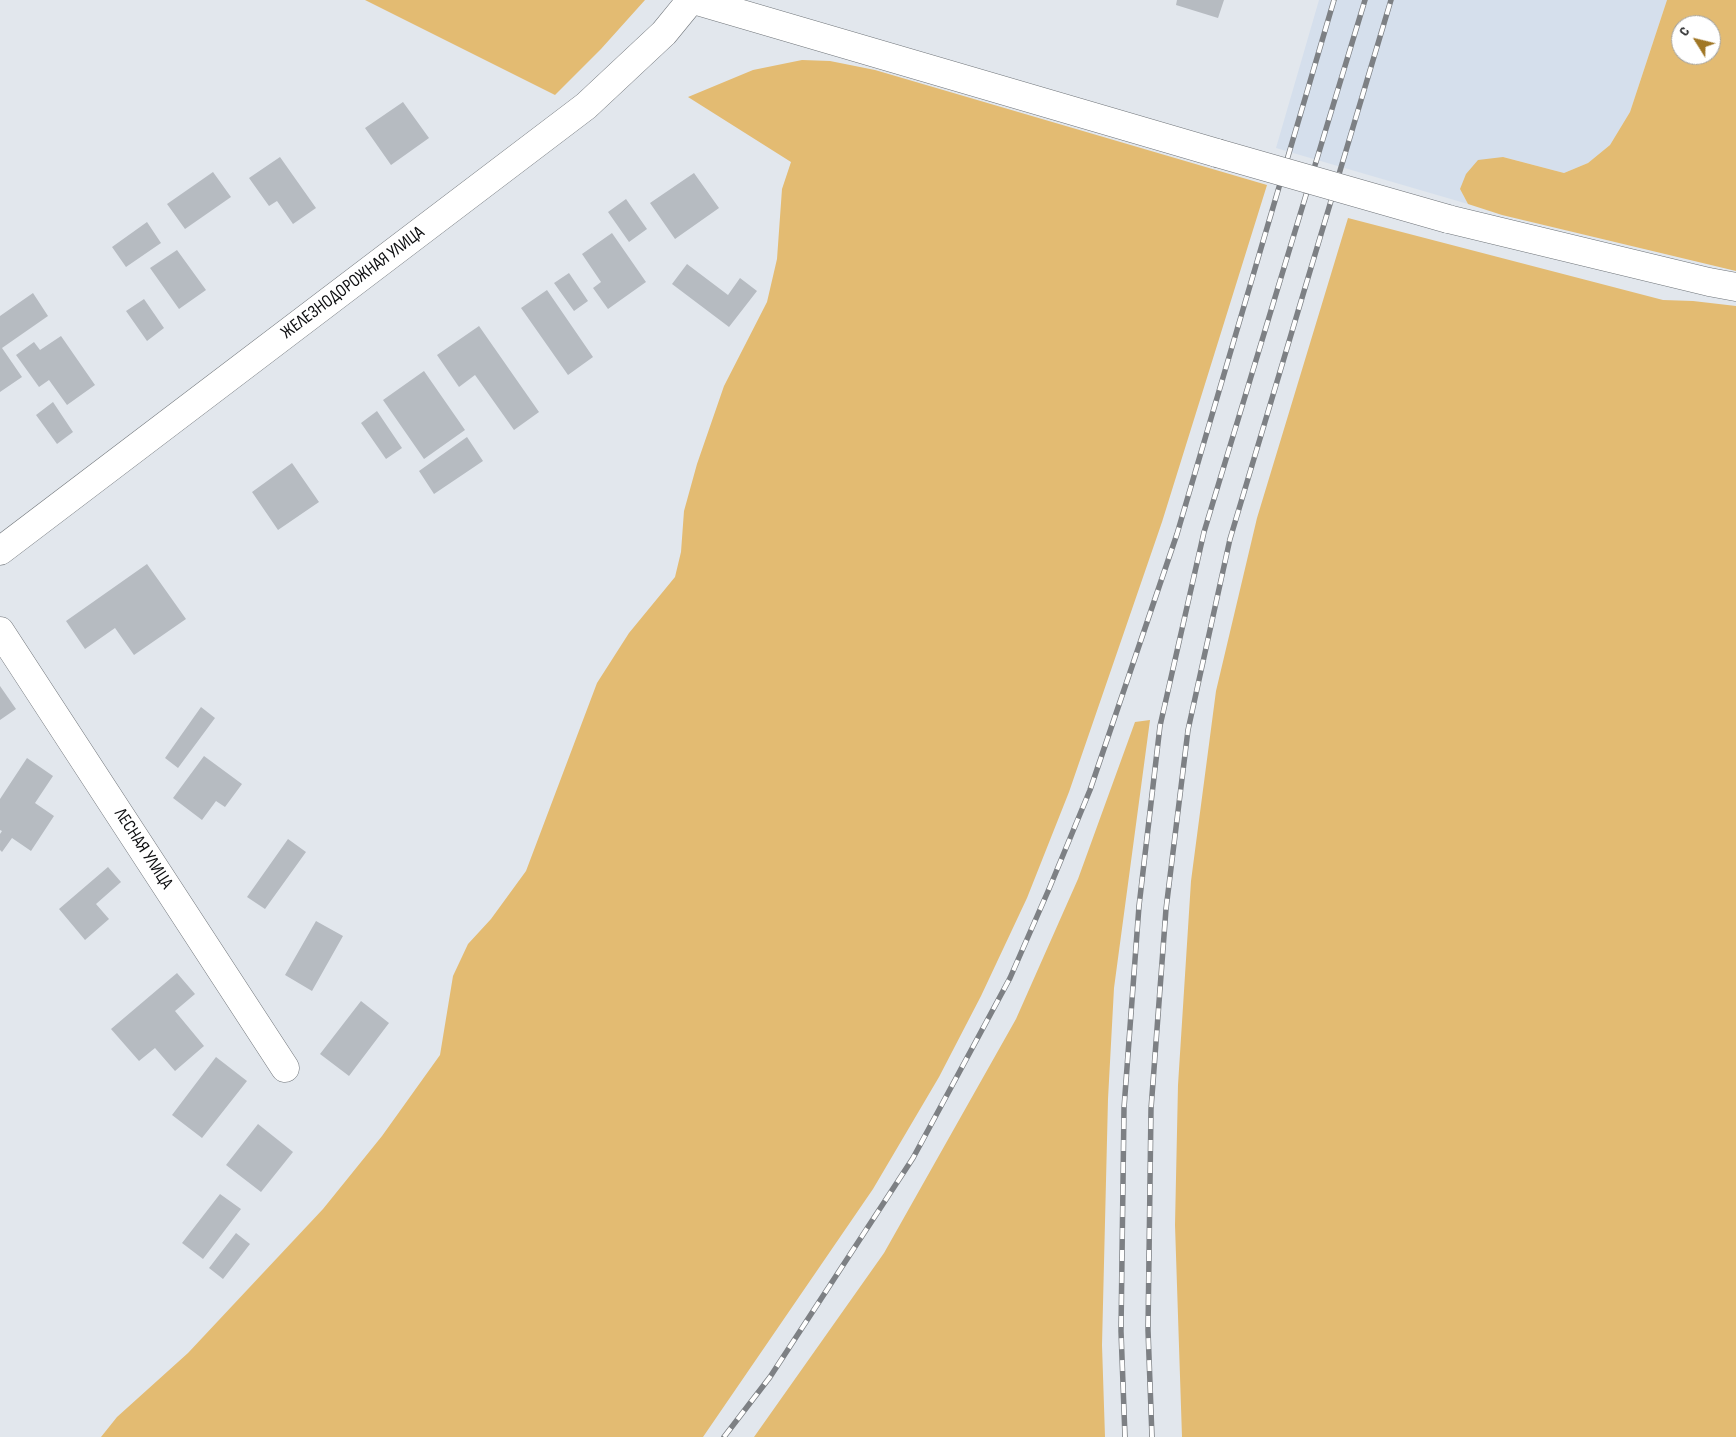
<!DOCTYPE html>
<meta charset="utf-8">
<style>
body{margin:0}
#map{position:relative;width:1736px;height:1437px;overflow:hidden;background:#e2e7ed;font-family:"Sofia Sans Condensed",sans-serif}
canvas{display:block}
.north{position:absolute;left:1671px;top:15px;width:50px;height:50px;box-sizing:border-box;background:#fff;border:1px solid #9e9f9f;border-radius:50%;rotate:306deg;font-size:14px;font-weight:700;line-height:20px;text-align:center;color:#0d0e10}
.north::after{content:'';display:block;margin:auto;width:18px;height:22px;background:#a07726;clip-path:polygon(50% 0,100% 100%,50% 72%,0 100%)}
</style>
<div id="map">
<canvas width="1736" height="1437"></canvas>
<div class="north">С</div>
</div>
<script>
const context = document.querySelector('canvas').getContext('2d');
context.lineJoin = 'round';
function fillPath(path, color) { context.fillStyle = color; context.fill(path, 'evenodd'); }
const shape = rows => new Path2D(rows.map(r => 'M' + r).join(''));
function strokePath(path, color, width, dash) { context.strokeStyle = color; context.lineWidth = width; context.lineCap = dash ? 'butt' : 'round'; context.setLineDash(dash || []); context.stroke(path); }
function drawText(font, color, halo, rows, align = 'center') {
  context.font = font + ' "Sofia Sans Condensed",sans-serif'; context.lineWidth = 4; context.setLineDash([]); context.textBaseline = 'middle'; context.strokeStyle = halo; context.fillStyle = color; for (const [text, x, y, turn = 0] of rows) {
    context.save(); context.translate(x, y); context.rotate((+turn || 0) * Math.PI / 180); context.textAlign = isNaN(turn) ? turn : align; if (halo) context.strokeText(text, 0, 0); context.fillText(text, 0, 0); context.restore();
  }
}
fillPath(shape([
 [1319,0,1667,0,1630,112,1610,145,1588,163,1564,173,1503,157,1460,189,1468,204,1276,148]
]), '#d5dfec');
fillPath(shape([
 [365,0,645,0,601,49,555,95],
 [1667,0,1736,0,1736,271,1502,215,1468,204,1460,189,1466,174,1478,160,1503,157,1564,173,1588,163,1610,145,1630,112],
 [1681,25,1711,25,1711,55,1681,55],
 [802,60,830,61,875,70,1267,185,1162,522,1069,792,1027,898,981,996,939,1077,873,1189,703,1437,101,1437,117,1417,188,1353,323,1209,382,1136,440,1055,453,976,468,944,491,919,526,871,597,683,629,633,675,577,681,552,684,511,697,464,724,386,767,302,777,259,782,189,791,162,688,97,753,70],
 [1348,218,1663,300,1693,301,1736,306,1736,1437,1182,1437,1175,1225,1178,1085,1191,881,1216,691,1257,518],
 [1150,720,1114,988,1108,1099,1102,1345,1105,1437,754,1437,884,1253,1016,1019,1078,879,1135,722]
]), '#e3bb72');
fillPath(shape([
 [1177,0,1224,0,1218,18,1176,5],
 [403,102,429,138,391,165,365,128],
 [280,157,316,208,293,224,277,201,269,206,249,178],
 [213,172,231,197,185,229,167,204],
 [694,173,719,208,675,239,650,203],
 [626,199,647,229,629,242,608,212],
 [147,222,161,243,126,267,112,247],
 [612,233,646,282,608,309,593,288,601,282,582,254],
 [177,250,206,290,179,309,150,268],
 [687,264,728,295,740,278,757,291,729,327,672,284],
 [569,273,588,301,574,311,554,283],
 [547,290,593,357,568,375,521,308],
 [33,293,48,316,2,348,22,377,0,392,0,316],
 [144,299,164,328,147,341,126,311],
 [479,326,539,412,514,430,475,375,459,387,437,355],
 [61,336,95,385,67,405,49,380,39,387,16,355,34,342,40,350],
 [424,371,465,430,424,459,383,400],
 [53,402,73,432,57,444,36,415],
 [377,411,402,448,386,459,361,423],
 [467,437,483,461,434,494,419,471],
 [292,463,319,502,278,530,252,492],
 [147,564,186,619,134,655,115,628,85,649,66,621],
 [0,686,16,709,0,720],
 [201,707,215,718,178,768,165,758],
 [204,756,242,784,225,807,216,801,202,820,173,798],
 [27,758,53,776,35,803,54,816,31,851,12,838,2,852,0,850,0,834,2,831,0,830,0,799],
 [288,839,306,852,265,909,247,897],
 [108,867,121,882,96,904,109,919,85,940,59,909],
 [316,921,343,936,312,991,285,975],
 [177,973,195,994,175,1011,204,1046,175,1071,155,1048,139,1061,111,1029],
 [361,1001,389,1023,349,1076,320,1054],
 [216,1057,247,1081,202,1138,172,1115],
 [258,1124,293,1152,261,1192,226,1165],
 [220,1194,241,1209,203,1259,182,1243],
 [236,1233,250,1244,223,1279,209,1268]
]), '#b6bbc1');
const minor = shape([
 [694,0,1217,153],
 [1448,219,1709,282,1736,287],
 [0,631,285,1068]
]);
const secondary = shape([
 [0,551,586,106,664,33,691,0]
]);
strokePath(minor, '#6f7479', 29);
strokePath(secondary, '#6f7479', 29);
strokePath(minor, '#fff', 28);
strokePath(secondary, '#fff', 28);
const rail = shape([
 [724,1437,770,1377,913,1158,1010,978,1049,889,1090,790,1177,534,1334,0],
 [1125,1437,1121,1331,1124,1108,1139,906,1160,726,1204,532,1365,0],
 [1152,1437,1148,1330,1151,1109,1166,909,1188,730,1230,539,1391,0]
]);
strokePath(rail, '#7d8084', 5.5);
strokePath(rail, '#fff', 4, [11]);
const minorBridge = shape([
 [1217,153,1448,219]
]);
strokePath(minorBridge, '#6f7479', 29, []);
strokePath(minorBridge, '#fff', 28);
drawText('18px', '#0d0e10', '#fff', [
 ["ЖЕЛЕЗНОДОРОЖНАЯ УЛИЦА",353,283,-37],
 ["ЛЕСНАЯ УЛИЦА",143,849,57]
]);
</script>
